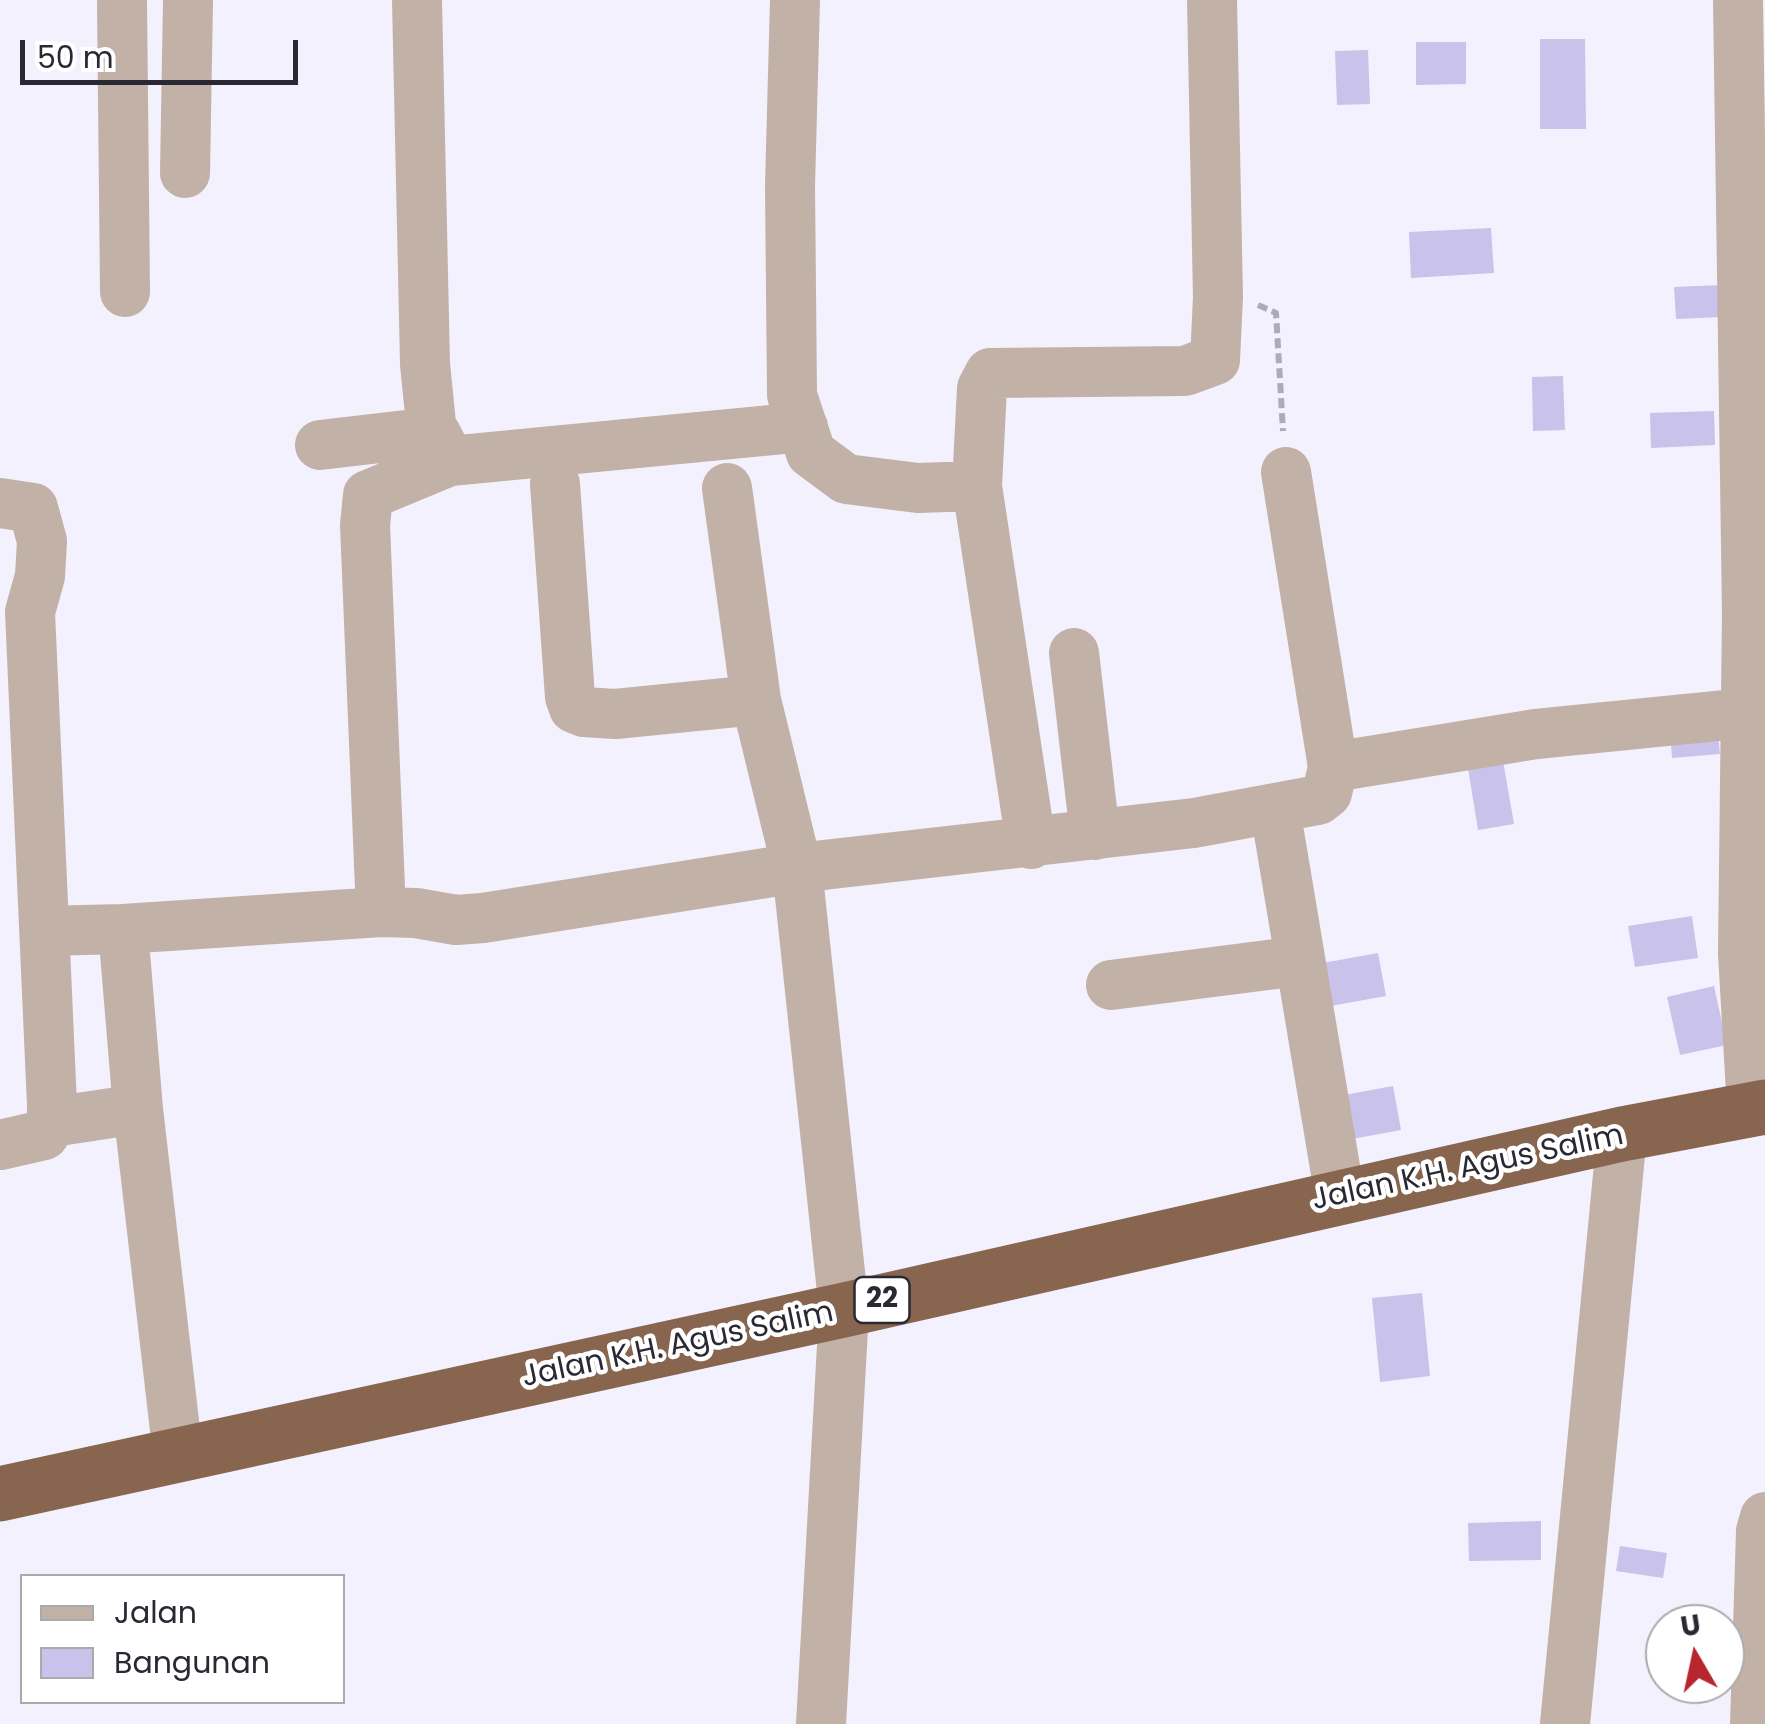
<!DOCTYPE html>
<style>
body{margin:0}
#map{position:relative;width:1765px;height:1724px;overflow:hidden;background:#f3f1fd;font-family:Poppins,sans-serif}
canvas{display:block}
.legend{position:absolute;left:20px;top:1574px;width:325px;height:130px;box-sizing:border-box;background:#fff;border:2px solid #aaa9ad;margin:0;padding:12px 18px;list-style:none;font-size:30px;color:#2a2833}
.legend li{display:flex;align-items:center;gap:20px;height:50px}
.legend b{width:50px;border:2px solid #aaa9ad}
.north{position:absolute;left:1645px;top:1604px;width:100px;height:100px;box-sizing:border-box;background:#fff;border:2px solid #aaa9ad;border-radius:50%;rotate:351deg;font-size:28px;font-weight:700;line-height:40px;text-align:center;color:#2a2833}
.north::after{content:'';display:block;margin:auto;width:35px;height:45px;background:#b7262e;clip-path:polygon(50% 0,100% 100%,50% 72%,0 100%)}
.scale{position:absolute;left:20px;top:40px;width:278px;height:45px;box-sizing:border-box;border:5px solid #2a2833;border-top:0;padding-left:12px;font-size:30px;line-height:35px;white-space:nowrap;color:#2a2833;-webkit-text-stroke:8px #fff;paint-order:stroke}
</style>
<div id="map">
<canvas width="1765" height="1724"></canvas>
<ul class="legend">
<li><b style="height:12px;background:#c2b1a6"></b>Jalan</li>
<li><b style="height:28px;background:#c9c2eb"></b>Bangunan</li>
</ul>
<div class="north">U</div>
<div class="scale">50 m</div>
</div>
<script>
const context = document.querySelector('canvas').getContext('2d');
context.lineJoin = 'round';
function fillPath(path, color) { context.fillStyle = color; context.fill(path, 'evenodd'); }
const shape = rows => new Path2D(rows.map(r => 'M' + r).join(''));
function strokePath(path, color, width, dash) { context.strokeStyle = color; context.lineWidth = width; context.lineCap = dash ? 'butt' : 'round'; context.setLineDash(dash || []); context.stroke(path); }
function drawText(font, color, halo, rows, align = 'center') {
  context.font = font + ' Poppins,sans-serif'; context.lineWidth = 9; context.setLineDash([]); context.textBaseline = 'middle'; context.strokeStyle = halo; context.fillStyle = color; for (const [text, x, y, turn = 0] of rows) {
    context.save(); context.translate(x, y); context.rotate((+turn || 0) * Math.PI / 180); context.textAlign = isNaN(turn) ? turn : align; if (halo) context.strokeText(text, 0, 0); context.fillText(text, 0, 0); context.restore();
  }
}
fillPath(shape([
 [1540,39,1585,39,1586,129,1540,129],
 [1416,42,1466,42,1466,84,1416,85],
 [1368,50,1370,104,1337,105,1335,51],
 [1491,228,1494,273,1411,278,1409,232],
 [1720,285,1721,317,1676,319,1674,287],
 [1563,376,1565,430,1533,431,1532,377],
 [1714,411,1715,445,1651,448,1650,413],
 [1717,724,1720,754,1672,758,1670,728],
 [1502,755,1514,824,1478,830,1467,762],
 [1692,916,1698,958,1635,967,1628,926],
 [1378,953,1386,996,1314,1009,1306,966],
 [1714,986,1727,1045,1680,1055,1667,997],
 [1393,1086,1401,1130,1341,1141,1333,1097],
 [1422,1293,1430,1376,1380,1382,1372,1298],
 [1541,1521,1541,1560,1469,1561,1468,1523],
 [1620,1546,1667,1553,1663,1578,1616,1571]
]), '#c9c2eb');
strokePath(shape([
 [1258,305,1276,313,1283,431]
]), '#adabb7', 6, [10, 5]);
strokePath(shape([
 [122,0,125,292],
 [795,0,790,186,792,395,811,453,846,479,918,488,977,486],
 [1738,0,1747,614,1743,953,1752,1110],
 [185,173,188,0],
 [436,434,450,461,803,427],
 [320,445,423,433,431,424,425,364,417,0],
 [555,484,570,697,574,708,584,712,615,714,756,700],
 [727,488,756,700,797,868,844,1310,821,1724],
 [0,503,33,508,42,541,40,576,30,612,52,1105,52,1122,44,1135,0,1145],
 [1074,653,1095,835],
 [1333,767,1536,734,1746,713],
 [1275,809,1340,1197],
 [1031,844,977,486,982,388,990,373,1185,371,1215,360,1218,297,1212,0],
 [381,912,365,525,368,495,450,461],
 [123,929,138,1109],
 [45,931,123,929,381,912,416,913,456,920,483,918,797,868,1194,823,1318,800,1327,793,1333,767,1286,472],
 [1111,985,1299,961],
 [52,1122,138,1109,178,1456],
 [1565,1724,1622,1134],
 [1755,1724,1761,1531,1765,1517]
]), '#c2b1a6', 50);
strokePath(shape([
 [0,1494,844,1310,1622,1134,1765,1107]
]), '#88654e', 55);
for (const [x, y, w] of [
 [882,1300,55]
]) { const box = new Path2D(); box.roundRect(x - w / 2, y - 23, w, 46, 8); context.fillStyle = '#fff'; context.fill(box); strokePath(box, '#2a2833', 2.5); }
drawText('bold 28px', '#2a2833', null, [
 ["22",882,1300]
]);
drawText('30px', '#2a2833', '#fff', [
 ["Jalan K.H. Agus Salim",1468,1169,-12],
 ["Jalan K.H. Agus Salim",678,1346,-12]
]);
</script>
